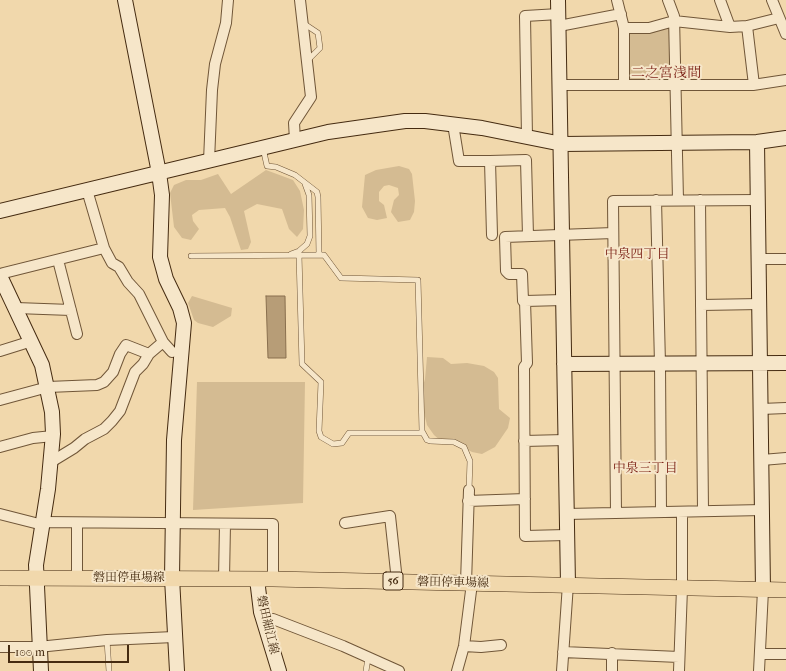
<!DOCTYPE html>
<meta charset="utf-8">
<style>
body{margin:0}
#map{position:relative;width:786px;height:671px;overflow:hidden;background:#f1d8ac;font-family:"IM FELL French Canon",serif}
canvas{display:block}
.scale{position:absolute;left:8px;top:645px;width:121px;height:18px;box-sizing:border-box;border:2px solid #452b11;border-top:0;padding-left:5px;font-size:12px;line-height:14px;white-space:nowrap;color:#452b11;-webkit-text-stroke:3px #f6e6c9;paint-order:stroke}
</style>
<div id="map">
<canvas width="786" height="671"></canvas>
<div class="scale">100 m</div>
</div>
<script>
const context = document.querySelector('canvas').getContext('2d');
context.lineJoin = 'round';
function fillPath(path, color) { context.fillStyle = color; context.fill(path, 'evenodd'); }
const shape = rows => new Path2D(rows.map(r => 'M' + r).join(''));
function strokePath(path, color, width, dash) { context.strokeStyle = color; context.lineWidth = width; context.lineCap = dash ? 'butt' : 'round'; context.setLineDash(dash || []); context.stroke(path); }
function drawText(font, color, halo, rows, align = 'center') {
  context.font = font + ' "IM FELL French Canon","Noto Serif JP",serif'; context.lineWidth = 4; context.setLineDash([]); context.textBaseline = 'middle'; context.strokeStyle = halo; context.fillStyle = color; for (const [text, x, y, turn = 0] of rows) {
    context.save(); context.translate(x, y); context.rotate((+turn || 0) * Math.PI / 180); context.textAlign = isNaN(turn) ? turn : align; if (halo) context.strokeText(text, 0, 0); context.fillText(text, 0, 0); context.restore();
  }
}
fillPath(shape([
 [674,21,674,86,624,84,624,28],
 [399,166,409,169,412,174,415,201,414,212,410,220,398,222,391,212,394,200,399,195,398,188,389,185,384,186,379,192,379,201,384,205,387,218,377,220,368,218,362,207,365,175,376,170],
 [266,170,293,180,300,191,304,210,303,229,297,237,289,229,282,209,257,204,244,211,251,242,248,249,241,250,230,217,225,208,199,210,192,215,193,221,199,229,191,240,182,238,174,227,170,193,174,185,186,180,201,180,218,174,231,194],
 [192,296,232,308,231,316,213,327,198,323,194,320,188,303],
 [427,357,443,358,451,364,467,363,484,366,494,372,498,378,499,409,510,418,508,428,495,447,482,454,472,452,454,442,441,441,434,435,427,425,420,396,425,379],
 [197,382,305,382,303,503,193,510]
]), '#d4bb92');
const water = shape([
 [266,296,285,296,286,358,268,358,266,296]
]);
fillPath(water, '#b79d77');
strokePath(water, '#896f4e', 1);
const lane = shape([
 [303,23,318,33,320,48,308,60],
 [263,148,267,166,276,167,295,175,317,192,318,197,319,255],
 [291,254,299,251,307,244,310,236,309,195,305,184],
 [299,255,302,364,321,382,319,431,321,437,333,444,342,443,349,433,423,433],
 [191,256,324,255,341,278,418,280,422,431,427,440,430,441,454,442,464,447,470,461,469,490],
 [107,640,109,671],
 [366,671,368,658]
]);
const street = shape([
 [617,0,624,28,624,84],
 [668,0,674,16,678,200],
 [720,0,730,27],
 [772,0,786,34],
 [559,26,621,14],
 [747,26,754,85],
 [624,28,649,28,674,21,730,27,747,26,779,18],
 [561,85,753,85,786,80],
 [453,124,459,161,490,161],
 [527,137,525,16,559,14],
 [295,140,294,123,311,97,300,0],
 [209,161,212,90,215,64,226,23,228,0],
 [87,190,104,248,112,263,119,267,128,282,139,294,163,342,172,352],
 [656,200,660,364,661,512],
 [700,200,703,511],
 [492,235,490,161,526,160,528,236],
 [759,259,786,259],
 [58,260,77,334],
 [0,274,104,248],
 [563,300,525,301,527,363,524,367,525,536,566,535],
 [525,301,523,301,522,274,509,274,506,271,505,237,613,233],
 [701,305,760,304],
 [16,308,71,310],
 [0,351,32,341],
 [0,400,48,387,97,385,104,382,113,372,120,354,126,345,149,354],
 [761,409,786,408],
 [524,441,565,440],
 [0,447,33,438,53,436],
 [762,460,786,458],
 [51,462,74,448,85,439,104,429,112,421,120,411,135,372,143,364,149,354,163,342],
 [468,501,525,499],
 [616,513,613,201,759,200],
 [0,514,43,525],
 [566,514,763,510],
 [44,522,273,524,273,579],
 [77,523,77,578],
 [345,523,390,516,397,581],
 [224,579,225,524],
 [466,583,469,490],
 [263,620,273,619,343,646,399,671],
 [464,646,481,647,501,645],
 [0,647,38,647,107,640,174,637],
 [563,652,679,657],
 [760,654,786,654],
 [457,671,464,646,472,583],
 [562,671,568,584],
 [612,671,612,653],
 [679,671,682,588,682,512],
 [759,671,763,590]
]);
const secondary = shape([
 [125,0,159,173,162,195,160,257,166,279,180,308,184,323,174,440,172,578,177,671],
 [558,0,568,584],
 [757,142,763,590],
 [0,211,328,132,405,121,425,121,482,128,562,144,757,142,786,138],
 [0,276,42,365,52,412,53,434,48,489,36,565,41,671],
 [564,364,786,363],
 [257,579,261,612,279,671]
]);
const primary = shape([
 [0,578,273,579,786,590]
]);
strokePath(lane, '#705638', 6);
strokePath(street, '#705638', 12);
strokePath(secondary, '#452b11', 16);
strokePath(primary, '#452b11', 16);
strokePath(lane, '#f6e6c9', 5);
strokePath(street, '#f6e6c9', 10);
strokePath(secondary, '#f6e6c9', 14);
strokePath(primary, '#f1d8ac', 15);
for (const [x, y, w] of [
 [393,581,20]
]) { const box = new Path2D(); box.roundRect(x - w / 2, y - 9, w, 18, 3); context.fillStyle = '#f6e6c9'; context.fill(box); strokePath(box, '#452b11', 1); }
drawText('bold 11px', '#452b11', null, [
 ["56",393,581]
]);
drawText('12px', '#452b11', '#f6e6c9', [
 ["磐田停車場線",129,578],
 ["磐田停車場線",453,583,1],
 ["磐田細江線",267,625,77]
]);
drawText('13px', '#7a1f14', '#f6e6c9', [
 ["中泉四丁目",637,255],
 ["中泉三丁目",645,469]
]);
drawText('14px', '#7a1f14', '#f6e6c9', [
 ["二之宮浅間",666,74]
]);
</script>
